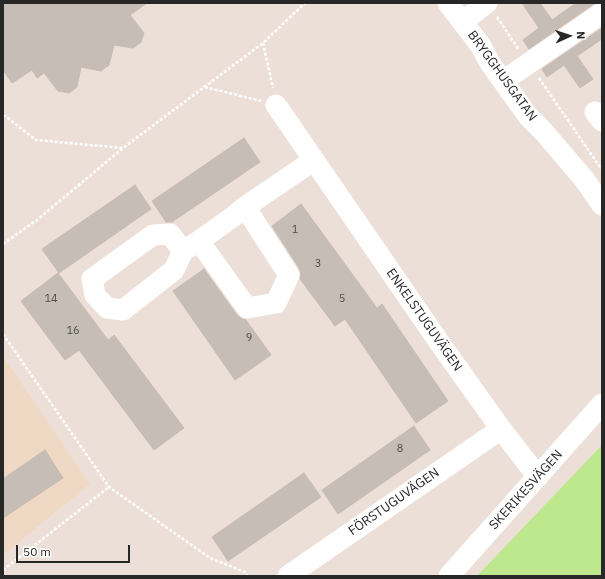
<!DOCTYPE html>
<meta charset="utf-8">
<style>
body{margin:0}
#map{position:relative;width:605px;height:579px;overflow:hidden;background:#ecdfd7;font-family:"IBM Plex Sans",sans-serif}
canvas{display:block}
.frame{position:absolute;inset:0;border:4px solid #272727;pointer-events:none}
.north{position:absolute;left:549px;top:16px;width:40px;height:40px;-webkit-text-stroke:3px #fff;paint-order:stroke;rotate:87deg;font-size:11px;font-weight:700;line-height:16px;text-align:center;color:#272727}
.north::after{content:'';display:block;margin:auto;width:14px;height:18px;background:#272727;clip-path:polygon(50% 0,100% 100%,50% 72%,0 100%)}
.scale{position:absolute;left:16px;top:545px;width:114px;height:18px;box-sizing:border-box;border:2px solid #272727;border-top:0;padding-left:5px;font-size:12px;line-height:14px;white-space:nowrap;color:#272727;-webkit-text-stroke:3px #fff;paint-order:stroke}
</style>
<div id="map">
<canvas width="605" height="579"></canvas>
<div class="frame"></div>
<div class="north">N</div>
<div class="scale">50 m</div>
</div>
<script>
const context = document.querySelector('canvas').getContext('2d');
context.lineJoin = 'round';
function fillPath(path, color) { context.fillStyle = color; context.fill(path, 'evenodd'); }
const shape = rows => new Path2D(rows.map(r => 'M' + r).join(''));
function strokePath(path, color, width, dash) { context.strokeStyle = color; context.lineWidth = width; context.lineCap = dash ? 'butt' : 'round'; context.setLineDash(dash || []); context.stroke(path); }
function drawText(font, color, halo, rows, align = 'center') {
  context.font = font + ' "IBM Plex Sans",sans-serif'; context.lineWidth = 4; context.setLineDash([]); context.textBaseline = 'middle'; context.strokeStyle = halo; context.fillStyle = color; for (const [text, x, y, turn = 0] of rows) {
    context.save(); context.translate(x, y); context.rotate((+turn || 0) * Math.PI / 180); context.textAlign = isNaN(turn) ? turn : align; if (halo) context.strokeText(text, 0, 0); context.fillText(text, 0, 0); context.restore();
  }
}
fillPath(shape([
 [3,356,90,484,3,555]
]), '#f0d9c4');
fillPath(shape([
 [602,445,602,576,477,576]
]), '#bde88e');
const building = shape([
 [3,3,147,3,130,15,144,33,141,42,133,48,114,45,109,65,101,71,81,67,77,87,69,93,58,91,44,73,37,78,32,70,12,83,3,70,3,3],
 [522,3,540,3,552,20,576,3,595,3,529,49,523,40,539,28,522,3],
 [602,28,602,39,577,56,593,79,580,88,564,65,547,77,542,69,602,28],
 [244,138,260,162,172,222,166,222,152,201,244,138],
 [135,185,151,209,59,273,42,249,135,185],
 [301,204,377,308,382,304,448,401,416,423,345,319,335,326,300,279,301,274,299,268,272,226,301,204],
 [204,269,237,315,242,319,246,320,271,355,235,380,173,291,204,269],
 [58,273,108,340,114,335,184,428,154,450,79,350,65,360,21,301,58,273],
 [414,426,430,450,338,514,322,490,414,426],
 [45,450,63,478,3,518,3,479,45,450],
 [304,473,321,497,228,561,212,537,304,473]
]);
fillPath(building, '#c6beb6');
strokePath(building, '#c7bbb1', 1);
strokePath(shape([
 [497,17,519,50],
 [263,43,273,88],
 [539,78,602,170],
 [205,87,261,101],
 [3,116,5,116,36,140,123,148],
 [3,244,37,220,123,148,263,43,305,3],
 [3,334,109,487,210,558,245,572,247,576],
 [3,570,109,487]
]), '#fff', 2.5, [3, 2]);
strokePath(shape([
 [448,3,481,46,490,63,528,116,543,131,584,179,602,205],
 [462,22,487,3],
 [503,81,602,13],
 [276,105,439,342,501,429,538,477],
 [595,112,602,121],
 [199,241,247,308,276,303,289,275,245,207],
 [183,251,170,234,153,235,92,279,95,295,107,308,123,310,174,270,183,251,199,241,234,216,245,207,314,160],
 [288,576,501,429],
 [449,576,602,404]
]), '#fff', 21);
drawText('11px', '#4f4d4b', null, [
 ["1",295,230],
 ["3",318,264],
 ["14",51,299],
 ["5",342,299],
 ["16",73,331],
 ["9",249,338],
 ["8",400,449]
]);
drawText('13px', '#272727', '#fff', [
 ["BRYGGHUSGATAN",502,76,54],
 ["ENKELSTUGUVÄGEN",424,320,55],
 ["SKERIKESVÄGEN",526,490,-48],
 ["FÖRSTUGUVÄGEN",394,502,-35]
]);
</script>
